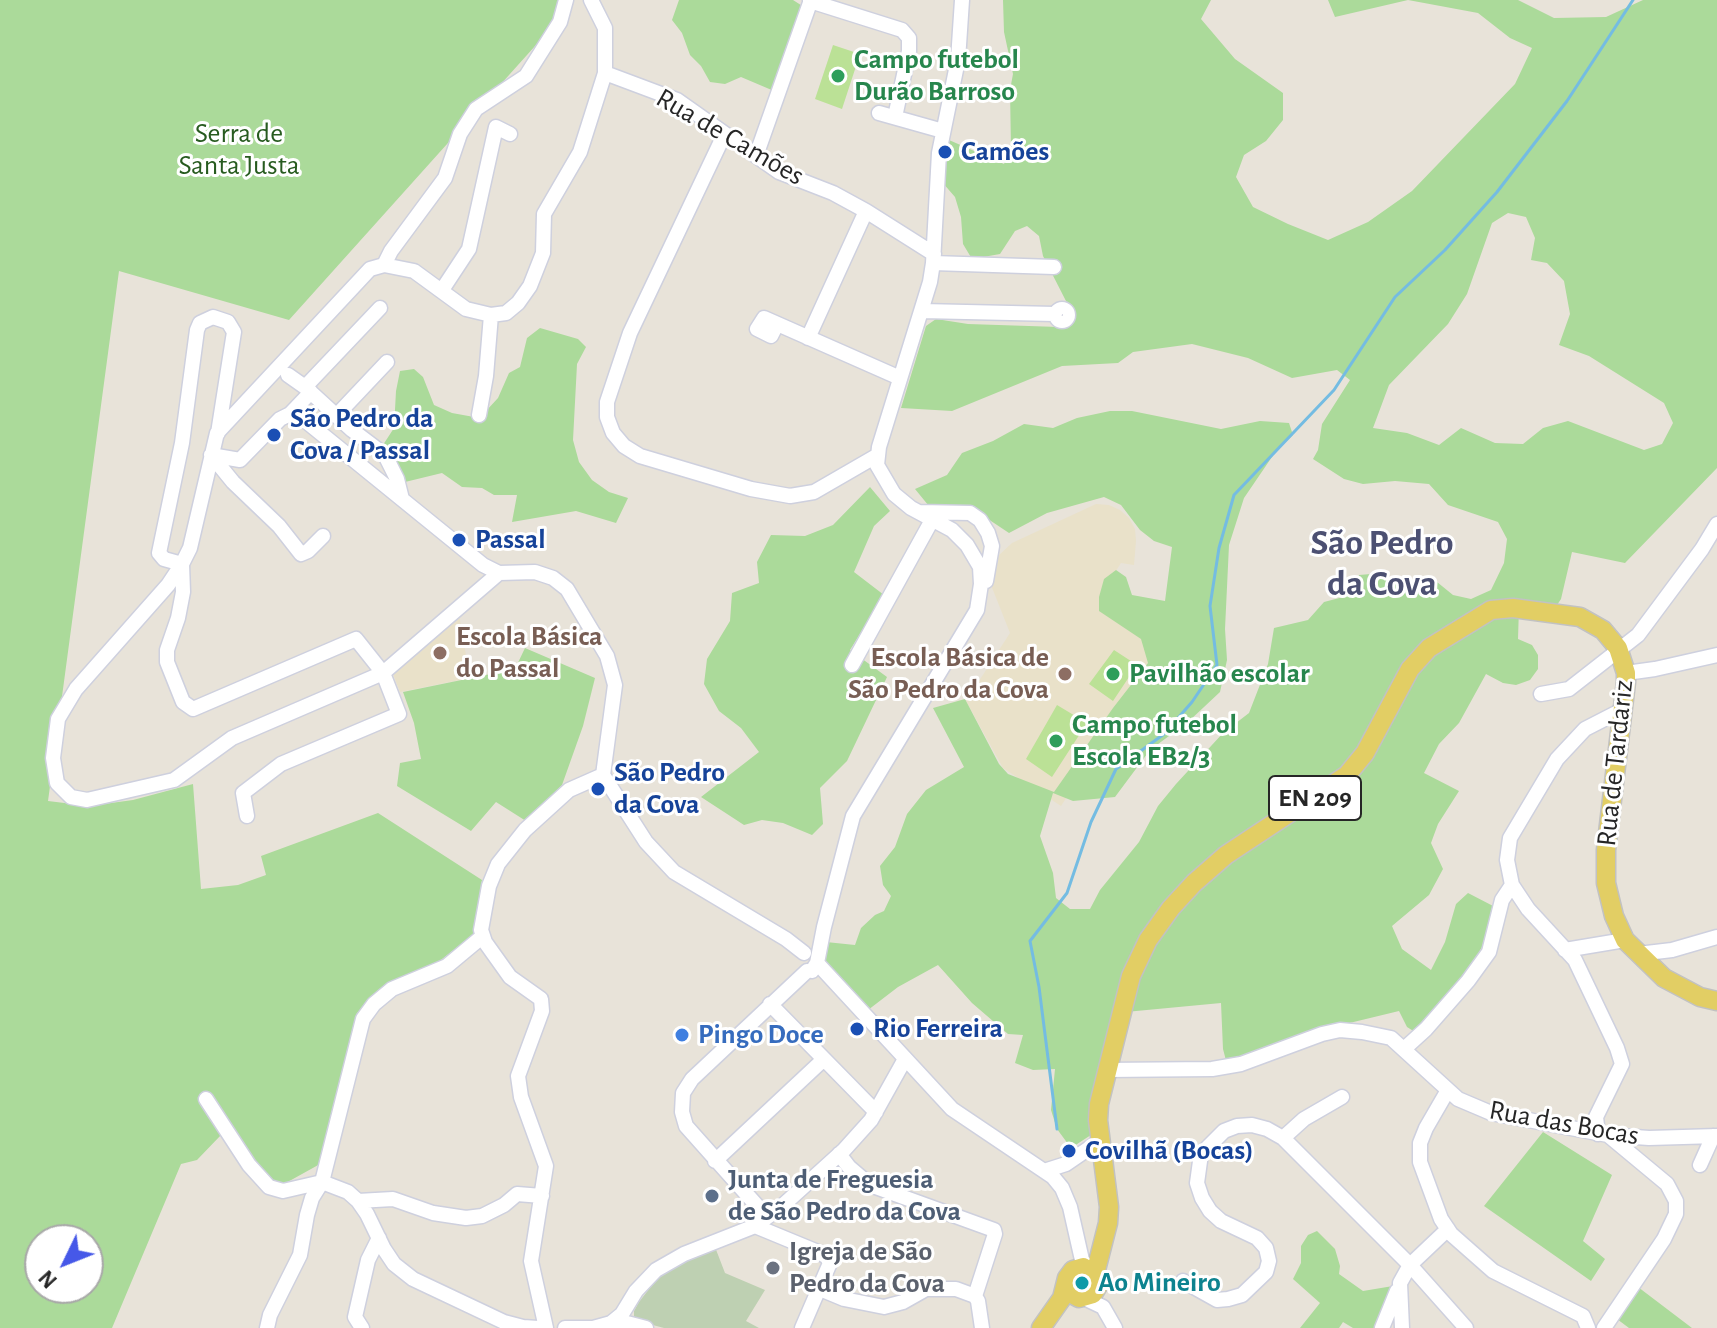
<!DOCTYPE html>
<meta charset="utf-8">
<style>
body{margin:0}
#map{position:relative;width:1717px;height:1328px;overflow:hidden;background:#e8e3d9;font-family:"Alegreya Sans",sans-serif}
canvas{display:block}
.north{position:absolute;left:24px;top:1224px;width:80px;height:80px;box-sizing:border-box;background:#fff;border:2px solid #a8a8a8;border-radius:50%;rotate:227deg;font-size:22px;font-weight:700;line-height:32px;text-align:center;color:#262626}
.north::after{content:'';display:block;margin:auto;width:28px;height:36px;background:#4658e8;clip-path:polygon(50% 0,100% 100%,50% 72%,0 100%)}
</style>
<div id="map">
<canvas width="1717" height="1328"></canvas>
<div class="north">N</div>
</div>
<script>
const context = document.querySelector('canvas').getContext('2d');
context.lineJoin = 'round';
function fillPath(path, color) { context.fillStyle = color; context.fill(path, 'evenodd'); }
const shape = rows => new Path2D(rows.map(r => 'M' + r).join(''));
function strokePath(path, color, width, dash) { context.strokeStyle = color; context.lineWidth = width; context.lineCap = dash ? 'butt' : 'round'; context.setLineDash(dash || []); context.stroke(path); }
function drawText(font, color, halo, rows, align = 'center') {
  context.font = font + ' "Alegreya Sans",sans-serif'; context.lineWidth = 6; context.setLineDash([]); context.textBaseline = 'middle'; context.strokeStyle = halo; context.fillStyle = color; for (const [text, x, y, turn = 0] of rows) {
    context.save(); context.translate(x, y); context.rotate((+turn || 0) * Math.PI / 180); context.textAlign = isNaN(turn) ? turn : align; if (halo) context.strokeText(text, 0, 0); context.fillText(text, 0, 0); context.restore();
  }
}
fillPath(shape([
 [1096,504,1109,505,1120,510,1129,518,1135,529,1136,541,1134,565,1121,563,1112,577,1164,648,1061,806,1003,768,966,701,1010,633,991,585,998,556,1012,543],
 [459,615,470,678,400,692,392,671]
]), '#e9e1c9');
fillPath(shape([
 [0,0,559,0,562,16,289,320,119,271,48,801,89,806,133,800,193,784,201,889,238,885,266,875,261,856,378,813,482,880,473,935,437,963,382,990,357,1013,320,1164,284,1184,275,1181,263,1174,234,1132,221,1135,197,1160,181,1164,112,1328,0,1328],
 [40,1240,88,1240,88,1288,40,1288],
 [679,0,793,0,804,7,774,91,741,77,725,84,710,82,701,66,690,55,682,33,672,20],
 [1003,0,1211,0,1201,19,1235,59,1283,93,1283,120,1266,141,1244,155,1236,177,1253,207,1288,224,1328,240,1368,222,1412,191,1515,84,1532,48,1510,38,1478,13,1408,0,1335,17,1328,0,1518,0,1554,18,1606,17,1643,0,1717,0,1717,468,1625,563,1572,552,1561,599,1555,608,1519,607,1518,639,1532,645,1538,655,1538,669,1530,680,1516,685,1503,683,1486,674,1459,723,1439,744,1424,773,1459,791,1438,824,1431,843,1443,869,1429,895,1392,926,1402,949,1431,970,1445,942,1456,904,1468,893,1495,907,1483,945,1468,974,1415,1032,1407,1027,1399,1011,1337,1026,1228,1068,1223,1049,1221,1003,1115,1013,1094,1133,1071,1148,1057,1129,1051,1110,1055,1069,1033,1070,1015,1063,1023,1035,1008,1034,972,1003,938,965,898,987,868,1010,824,965,826,942,855,945,861,928,875,915,884,911,891,896,883,885,880,866,895,847,907,814,926,790,964,767,933,708,965,699,999,764,1008,774,1054,792,1113,708,1148,663,1141,639,1099,611,1099,597,1104,579,1116,570,1126,577,1132,595,1165,601,1172,547,1154,541,1140,530,1121,505,1104,497,1047,513,1009,533,985,517,933,511,915,489,947,475,962,453,993,441,1024,424,1053,428,1077,418,1110,411,1132,411,1221,429,1260,421,1289,423,1293,435,1276,451,1244,498,1229,545,1225,629,1227,660,1220,692,1188,722,1150,750,1115,797,1073,801,1053,793,1040,836,1053,873,1056,898,1070,909,1090,909,1100,890,1139,842,1158,806,1176,784,1223,733,1249,713,1268,664,1274,628,1308,620,1324,602,1347,596,1359,575,1383,573,1405,589,1437,582,1453,595,1471,599,1491,590,1504,563,1507,539,1498,522,1448,505,1429,484,1395,481,1363,484,1344,479,1313,459,1318,450,1322,424,1350,380,1337,370,1292,378,1248,358,1192,344,1133,352,1118,363,1062,366,952,411,901,408,926,326,936,319,968,324,1059,327,1066,323,1067,303,1043,256,1039,236,1027,226,1015,231,1000,254,972,259,963,244,961,217,955,197,942,182,949,140,1004,164,1011,149,1010,90,1013,74,1004,32],
 [1508,213,1526,217,1535,238,1531,260,1547,263,1564,281,1570,314,1559,345,1589,356,1664,403,1673,423,1662,444,1644,450,1568,421,1543,428,1523,444,1495,443,1461,428,1439,445,1407,433,1373,428,1389,385,1448,324,1467,294,1492,223],
 [540,328,578,339,586,347,577,364,573,440,579,462,592,480,609,492,628,498,616,523,576,511,512,522,517,495,494,495,482,488,462,487,442,473,405,482,381,448,394,428,396,391,400,371,414,369,423,377,434,405,452,413,474,417,486,411,498,398,509,373,520,367,527,338],
 [870,487,890,511,874,526,854,572,884,595,850,650,887,677,847,761,820,788,823,824,812,835,783,823,762,820,744,825,701,797,759,752,741,728,719,711,704,684,707,659,730,621,732,593,759,583,757,562,771,535,805,536,833,525],
 [525,648,595,678,583,726,562,785,526,821,496,802,471,831,397,786,400,763,421,759,414,723,403,692,515,669],
 [1543,1132,1612,1175,1583,1241,1605,1259,1591,1281,1484,1206],
 [1317,1231,1335,1249,1340,1266,1339,1274,1363,1291,1393,1286,1378,1328,1353,1328,1343,1322,1339,1328,1300,1328,1320,1303,1293,1279,1301,1263,1301,1246,1308,1235],
 [1638,1287,1692,1328,1629,1328,1617,1319]
]), '#abda9a');
fillPath(shape([
 [715,1247,725,1273,765,1290,746,1321,759,1328,664,1328,634,1320,634,1311,639,1302,656,1280,671,1268]
]), '#bed0b2');
fillPath(shape([
 [833,45,860,54,842,109,815,99],
 [1114,650,1137,665,1113,701,1089,684],
 [1057,705,1087,723,1052,777,1026,759]
]), '#bbe196');
strokePath(shape([
 [1057,1129,1039,987,1030,941,1067,893,1091,822,1116,769,1164,734,1192,702,1217,665,1210,606,1219,548,1234,495,1334,390,1395,297,1445,250,1497,192,1567,101,1633,0]
]), '#74bce2', 3);
const minor = shape([
 [810,1,902,30,909,38,909,51,895,117],
 [605,73,677,100,779,172,833,193,866,211,934,254],
 [879,113,943,131],
 [724,135,630,333,607,402,607,417,613,433,624,446,640,456,751,489,790,496,814,492,878,455],
 [756,156,811,0],
 [933,263,1054,267],
 [384,265,391,251,445,178,460,134,476,109,526,76,560,22,566,0],
 [442,290,469,249,496,127,510,134],
 '1056 315a6 6 0 1 1 12 0a6 6 0 1 1-12 0Z',
 [922,311,1055,314],
 [777,324,771,336,757,329,764,318,900,378],
 [808,338,866,211],
 [288,375,305,387,352,430,385,455,397,479,402,499],
 [305,387,380,308],
 [290,414,311,392],
 [479,415,486,376,491,315],
 [336,416,387,362],
 [218,433,234,332,228,322,213,317,200,323,197,330,182,443,159,553,164,559,182,564,183,592,178,618,167,650,167,662,183,702,193,709,356,639,383,673,399,714,281,764,243,793,247,816],
 [211,455,240,460,280,419,290,414,302,418,483,565,499,573,535,572,553,578,567,589,607,656,615,685,603,775],
 [211,455,233,482,279,526,301,554,308,551,323,536],
 [920,512,970,513,980,520,988,533,992,546,986,581],
 [499,573,383,673,232,738,174,780,87,800,71,797,57,783,53,758,58,719,76,689,168,585,182,564,190,548,217,433,370,269,384,265,414,271,466,309,491,315,506,313,518,303,530,286,543,253,544,214,580,152,605,73,605,28,591,0],
 [852,665,932,520],
 [1626,673,1655,669,1717,655],
 [1541,694,1569,689,1638,635,1702,549,1717,524],
 [603,775,646,842,674,872,786,939,804,953],
 [1565,950,1625,940],
 [1638,954,1672,950,1717,937],
 [817,963,952,1109,1053,1177,1062,1188,1070,1207,1082,1260,1088,1268],
 [812,971,817,963,824,927,853,816,977,610,981,584,980,567,967,545,952,530,911,508,894,494,877,465,879,447,930,282,933,263,939,153,958,60,962,0],
 [770,1004,876,1112],
 [1404,1049,1426,1029,1468,981,1489,952,1502,900,1512,885],
 [1106,1070,1212,1069,1241,1064,1322,1034,1340,1030,1362,1032,1391,1038,1458,1099,1491,1113,1608,1135,1649,1138,1717,1136],
 [1448,1090,1426,1128,1420,1143,1420,1162,1441,1219,1451,1234,1493,1271,1583,1316,1588,1328],
 [206,1099,249,1165,269,1187,283,1191,322,1182,348,1192,358,1201,367,1214,384,1249,394,1264,413,1279,504,1322,523,1327,538,1328],
 [1598,1134,1596,1117,1622,1064,1617,1048,1575,960,1528,909,1512,885,1507,860,1510,838,1557,759,1585,729,1622,710],
 [1283,1138,1304,1119,1342,1097],
 [839,1154,849,1167,870,1185,994,1230,995,1234,975,1296],
 [715,1161,824,1059],
 [1700,1165,1713,1136],
 [1044,1171,1066,1164,1101,1140],
 [358,1201,393,1199,433,1213,466,1218,482,1216,504,1205,517,1194,542,1196],
 [767,1217,686,1126,682,1112,683,1093,692,1079,807,971],
 [755,1226,818,1252,827,1257,830,1263,802,1328],
 [1183,1281,1217,1300,1228,1299,1242,1295,1266,1272,1269,1261,1266,1248,1257,1238,1221,1221,1210,1211,1202,1198,1197,1183,1201,1154,1224,1131,1237,1126,1252,1125,1267,1129,1283,1138,1410,1265,1448,1229],
 [820,1289,844,1299,884,1307,903,1302,926,1289,956,1289,975,1296,978,1301,982,1328],
 [1084,1298,1103,1307,1115,1328],
 [611,1323,622,1314,636,1291,656,1270,684,1254,755,1226,781,1207,844,1150,871,1120,905,1059],
 [267,1328,270,1315,300,1255,307,1215,312,1198,322,1182,363,1019,374,1004,392,989,447,966,483,936],
 [362,1328,355,1317,368,1260,379,1238],
 [546,1328,531,1261,546,1166,521,1097,518,1076,542,1011,541,999,510,977,485,942,481,930,489,886,498,864,525,830,569,790,603,775],
 [565,1328,593,1328,611,1323,627,1323,646,1328],
 [1382,1328,1397,1291],
 [1402,1328,1400,1283,1410,1265,1466,1328],
 [1604,1328,1664,1239,1676,1214,1676,1201,1667,1184,1608,1135]
]);
const major = shape([
 [1067,1284,1070,1293,1079,1298,1093,1294,1098,1286,1096,1270,1108,1223,1109,1207,1098,1120,1099,1104,1131,976,1148,940,1171,908,1194,883,1226,855,1347,775,1365,753,1410,669,1429,648,1491,610,1513,608,1580,617,1603,630,1618,648,1626,673,1626,682,1606,850,1606,883,1614,916,1625,940,1664,978,1700,997,1717,1001],
 [1041,1328,1062,1298,1067,1278,1073,1270,1083,1267,1096,1275]
]);
strokePath(minor, '#ced0de', 17);
strokePath(major, '#c2c2c2', 21);
strokePath(minor, '#fff', 14);
strokePath(major, '#e2ce64', 18);
for (const [x, y, r, color] of [
 [838,76,8,"#2e9e5b"],
 [945,152,8,"#1a4fb4"],
 [274,435,8,"#1a4fb4"],
 [459,540,8,"#1a4fb4"],
 [440,653,8,"#8d6e63"],
 [1065,674,8,"#8d6e63"],
 [1113,674,8,"#2e9e5b"],
 [1056,741,8,"#2e9e5b"],
 [598,789,8,"#1a4fb4"],
 [857,1029,8,"#1a4fb4"],
 [682,1035,8,"#3f7fe0"],
 [1069,1151,8,"#1a4fb4"],
 [712,1196,8,"#5c6f8a"],
 [773,1268,8,"#6b7280"],
 [1082,1283,8,"#0f9aa8"]
]) { const dot = new Path2D(); dot.arc(x, y, r, 0, 2 * Math.PI); context.fillStyle = color; context.fill(dot); strokePath(dot, '#fff', 3); }
for (const [x, y, w] of [
 [1315,798,92]
]) { const box = new Path2D(); box.roundRect(x - w / 2, y - 22, w, 44, 6); context.fillStyle = '#fff'; context.fill(box); strokePath(box, '#262626', 2); }
drawText('bold 26px', '#262626', null, [
 ["EN 209",1315,798]
]);
drawText('bold 28px', '#27864d', '#fff', [
 ["Campo futebol",854,60],
 ["Durão Barroso",854,92],
 ["Pavilhão escolar",1129,674],
 ["Campo futebol",1072,725],
 ["Escola EB2/3",1072,757]
], 'left');
drawText('28px', '#275b1f', '#fff', [
 ["Serra de",239,134],
 ["Santa Justa",239,166]
]);
drawText('28px', '#262626', '#fff', [
 ["Rua de Camões",730,137,30],
 ["Rua de Tardariz",1615,763,-84],
 ["Rua das Bocas",1564,1123,10]
]);
drawText('bold 28px', '#164399', '#fff', [
 ["Camões",961,152],
 ["São Pedro da",290,419],
 ["Cova / Passal",290,451],
 ["Passal",475,540],
 ["São Pedro",614,773],
 ["da Cova",614,805],
 ["Rio Ferreira",873,1029],
 ["Covilhã (Bocas)",1085,1151]
], 'left');
drawText('bold 28px', '#785e54', '#fff', [
 ["Escola Básica",456,637],
 ["do Passal",456,669],
 ["Escola Básica de",1049,658,"right"],
 ["São Pedro da Cova",1049,690,"right"]
], 'left');
drawText('bold 28px', '#366cbe', '#fff', [
 ["Pingo Doce",698,1035]
], 'left');
drawText('bold 28px', '#4e5e75', '#fff', [
 ["Junta de Freguesia",728,1180],
 ["de São Pedro da Cova",728,1212]
], 'left');
drawText('bold 28px', '#5b616d', '#fff', [
 ["Igreja de São",789,1252],
 ["Pedro da Cova",789,1284]
], 'left');
drawText('bold 28px', '#0d838f', '#fff', [
 ["Ao Mineiro",1098,1283]
], 'left');
drawText('bold 36px', '#4c5072', '#fff', [
 ["São Pedro",1382,543],
 ["da Cova",1382,584]
]);
</script>
